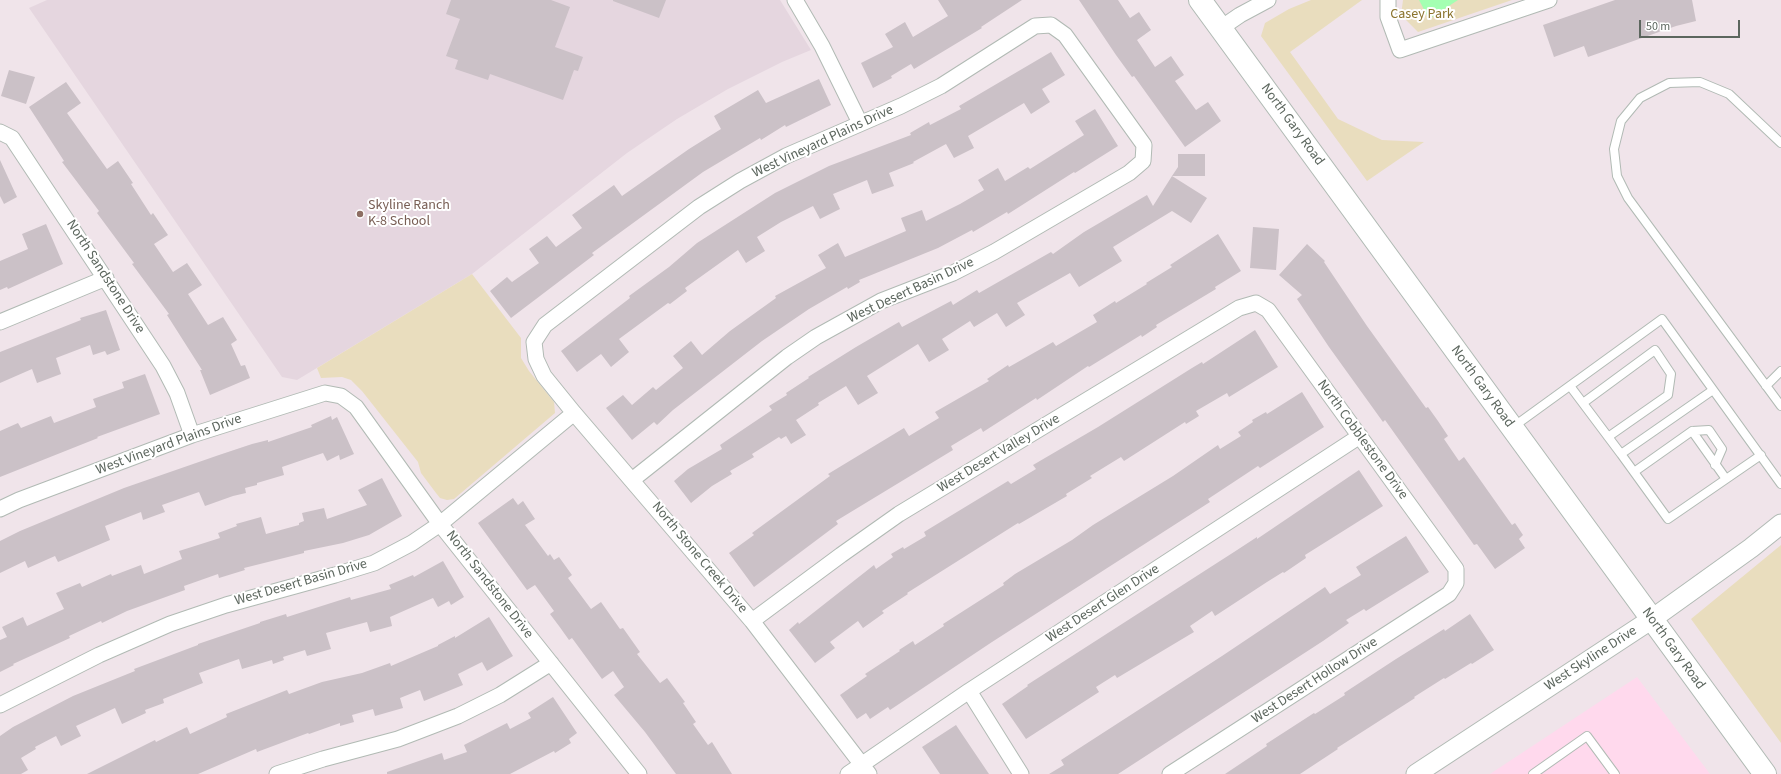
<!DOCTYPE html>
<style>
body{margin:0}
#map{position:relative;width:1781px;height:774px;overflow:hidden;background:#f0e4ea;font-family:"Source Sans 3",sans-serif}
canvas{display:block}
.scale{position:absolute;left:1639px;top:20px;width:101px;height:18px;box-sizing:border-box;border:2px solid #5c665e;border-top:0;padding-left:5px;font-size:12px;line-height:14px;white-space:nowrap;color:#5c665e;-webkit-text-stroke:3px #fff;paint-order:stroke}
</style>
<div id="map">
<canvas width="1781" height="774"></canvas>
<div class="scale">50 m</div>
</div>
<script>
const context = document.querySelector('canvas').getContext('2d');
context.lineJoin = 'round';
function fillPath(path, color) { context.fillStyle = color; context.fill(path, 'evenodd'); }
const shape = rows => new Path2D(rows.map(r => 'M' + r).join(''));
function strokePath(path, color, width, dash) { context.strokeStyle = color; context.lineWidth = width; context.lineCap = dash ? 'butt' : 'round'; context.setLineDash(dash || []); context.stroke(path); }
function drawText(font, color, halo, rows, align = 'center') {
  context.font = font + ' "Source Sans 3",sans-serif'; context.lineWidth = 4; context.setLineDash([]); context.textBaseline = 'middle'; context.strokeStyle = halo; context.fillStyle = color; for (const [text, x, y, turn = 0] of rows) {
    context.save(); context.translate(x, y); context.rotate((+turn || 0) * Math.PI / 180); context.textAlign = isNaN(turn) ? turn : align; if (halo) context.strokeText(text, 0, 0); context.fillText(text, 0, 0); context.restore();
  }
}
fillPath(shape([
 [1637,677,1710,774,1490,774]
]), '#ffd9ed');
fillPath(shape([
 [47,0,780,0,811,50,782,62,728,89,677,119,627,153,472,274,297,380,282,377,29,8]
]), '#e5d6df');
fillPath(shape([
 [1311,0,1362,0,1290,52,1338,119,1382,140,1424,142,1367,181,1261,36,1265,23,1289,9],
 [1403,0,1512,0,1418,32,1401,15],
 [472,274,521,338,521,358,529,371,554,402,555,413,454,499,447,500,440,498,436,493,421,473,418,462,362,391,351,380,342,377,321,378,317,368],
 [1781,545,1781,743,1691,619]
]), '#e9ddbe');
fillPath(shape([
 [1419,0,1458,0,1429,19]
]), '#a4ffb2');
fillPath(shape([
 [451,0,551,0,570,7,555,47,583,57,578,71,574,70,563,100,490,74,488,80,455,69,458,60,446,56,460,19,446,14],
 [613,0,666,0,659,18,613,1],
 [938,0,1022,0,981,27,982,28,914,69,911,64,891,76,892,78,873,88,861,63,893,47,885,34,905,22,913,37,948,16],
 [1079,0,1118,0,1130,18,1139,12,1151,30,1137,40,1155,67,1171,56,1184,75,1175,81,1196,110,1208,102,1221,121,1185,147,1134,76,1132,77,1116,55],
 [1615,0,1692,0,1696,21,1676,26,1588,57,1584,46,1554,57,1543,25],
 [1051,52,1065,75,1042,89,1050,102,1031,114,1024,103,968,136,974,148,954,158,946,144,913,162,914,163,889,173,894,186,872,194,867,180,833,194,840,209,820,219,813,206,781,222,757,237,765,251,746,263,738,250,685,288,687,291,670,304,668,303,619,339,629,352,611,367,601,354,577,372,561,351,630,298,629,296,669,267,697,243,775,193,829,166,911,135,910,133,929,122,930,125,961,109,959,106],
 [9,70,35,77,26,104,1,96],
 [819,79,831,105,786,127,785,125,761,140,760,138,703,172,592,253,594,255,511,318,490,291,507,277,512,282,539,263,529,249,547,236,556,247,582,228,572,215,614,185,622,196,689,149,721,129,714,116,758,90,766,103],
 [66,82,81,103,67,113,107,169,118,161,133,183,131,184,151,215,153,213,168,235,154,244,173,272,187,263,202,285,188,294,208,325,223,317,237,340,231,344,241,366,245,365,250,378,210,395,200,370,202,370,167,315,169,314,132,264,134,263,97,213,99,211,62,162,64,161,29,107],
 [1095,109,1118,146,1075,173,1074,172,1008,214,1007,212,973,232,972,230,938,248,859,280,860,282,848,289,847,287,809,309,762,341,673,410,657,425,654,422,632,440,606,408,623,395,632,405,653,387,656,390,683,368,673,356,691,341,702,355,730,331,776,298,775,296,826,268,818,255,838,243,845,257,906,231,901,218,922,210,926,221,960,204,984,190,978,180,998,168,1005,181,1028,167,1030,169,1084,135,1075,121],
 [1178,154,1205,154,1205,176,1172,176,1178,167],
 [0,160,17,197,4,204,0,196],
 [1172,176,1207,198,1191,223,1172,211,1113,247,1122,261,1079,287,1070,273,1017,303,1025,315,1006,327,997,313,974,327,970,321,942,339,949,350,929,362,918,344,867,376,878,393,858,405,846,386,818,403,819,405,796,420,806,435,791,444,786,436,781,439,779,437,752,454,754,457,730,471,732,474,712,486,691,503,674,481,688,469,722,449,720,445,772,410,769,406,787,395,786,393,809,378,808,377,856,347,899,322,902,327,951,301,953,305,977,290,979,293,1051,252,1053,254,1084,232,1147,195,1153,206],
 [46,224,63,264,8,289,7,287,0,290,0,261,28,249,22,234],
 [1253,227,1279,229,1276,270,1250,268],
 [1218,234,1241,271,1215,287,1216,289,1156,325,1157,327,1142,337,1141,335,1089,367,1088,366,1037,400,1036,398,983,432,981,428,951,446,953,450,836,521,838,524,754,587,729,553,754,535,752,533,830,476,828,474,904,428,909,436,939,418,935,412,989,381,987,379,1008,365,1009,367,1053,342,1056,346,1097,322,1093,315,1115,301,1116,303,1147,284,1146,283,1172,267,1170,265],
 [1307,244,1325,261,1324,262,1367,326,1426,408,1428,407,1438,421,1448,436,1444,439,1459,461,1464,457,1512,525,1515,523,1523,535,1519,539,1525,548,1495,569,1477,544,1474,545,1385,420,1383,422,1329,347,1297,299,1302,295,1279,275],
 [106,310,120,350,107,355,105,351,93,355,90,345,56,358,61,374,37,383,32,369,0,383,0,352,81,320,80,318],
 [1255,330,1278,367,1229,397,1227,393,1196,411,1199,416,1186,424,1185,422,1124,461,1121,457,1090,476,1092,478,1066,494,1067,496,1019,524,1018,523,907,593,908,594,882,611,884,613,863,628,858,621,830,642,835,648,815,663,789,630,798,622,799,624,874,565,876,569,893,557,891,554,903,547,904,549,926,536,924,532,1008,481,1011,484,1036,469,1033,465,1098,427,1192,368,1202,362,1203,364],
 [145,374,160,414,97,437,98,438,0,477,0,431,18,423,21,428,51,416,54,423,96,407,93,399,124,388,122,382],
 [1302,392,1324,427,1260,468,1258,466,1208,499,1210,502,992,642,890,710,888,707,870,719,866,713,857,719,840,695,867,676,865,674,900,651,899,650,913,641,915,645,944,626,943,624,1004,585,1003,583,1015,574,1072,540,1093,525,1173,476,1218,445,1220,449,1241,436,1238,432,1253,422,1252,420,1266,412,1267,414],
 [331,416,332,420,337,417,354,454,340,460,339,455,327,461,323,453,282,467,284,475,257,483,257,485,245,488,246,493,233,496,205,506,199,492,162,505,165,512,143,520,141,512,105,526,110,540,58,562,55,556,28,568,25,561,0,573,0,541,20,531,124,488,219,455,252,444,268,440,268,442,312,427,311,425],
 [1359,470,1383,506,1305,555,1306,558,1284,573,1283,572,1267,582,1215,616,1212,611,1190,626,1194,632,1117,678,1115,675,1096,687,1099,692,1026,739,1002,704,1028,686,1027,685,1234,552,1257,537,1257,539],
 [382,478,402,516,369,535,343,543,304,551,304,553,244,568,245,570,219,578,218,574,184,586,185,590,127,611,102,623,101,621,69,636,70,638,13,664,14,665,0,672,0,640,7,637,2,627,23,617,27,626,64,609,56,593,80,583,82,587,111,574,112,576,141,565,144,574,182,559,179,551,220,538,218,533,237,526,236,524,261,517,266,534,299,525,299,523,304,521,302,513,324,508,327,519,367,505,358,490],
 [513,498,518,505,523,501,535,519,525,525,548,556,550,554,554,560,559,557,572,575,568,578,591,609,601,602,620,629,623,628,640,652,637,654,660,683,667,678,685,702,683,703,696,722,693,724,708,745,712,742,732,774,676,774,645,732,614,695,624,687,613,671,602,679,572,638,569,640,559,626,550,614,554,611,535,585,527,590,478,523],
 [1406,536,1429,572,1366,611,1364,609,1346,620,1349,623,1323,641,1118,774,1049,774,1064,765,1061,760,1222,656,1325,587,1330,594,1361,575,1356,567],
 [443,561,464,597,451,605,449,601,438,607,433,598,390,617,392,626,370,632,367,622,326,633,331,649,307,656,305,650,283,657,284,660,273,664,272,660,242,669,239,659,199,673,203,683,163,699,164,703,145,710,146,713,122,724,115,708,76,726,81,736,61,746,56,736,35,747,36,749,21,758,28,770,21,774,0,774,0,736,13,727,73,696,135,671,134,669,198,645,198,644,260,623,260,622,286,614,287,617,350,597,351,600,391,589,389,585,413,575,414,577],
 [1470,614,1494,650,1472,664,1471,663,1445,679,1444,678,1414,697,1415,698,1337,748,1338,749,1300,774,1225,774,1267,746,1266,744,1314,713,1315,714,1345,695,1344,693,1396,659,1444,629,1445,631],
 [489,617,513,656,487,671,482,662,458,674,463,685,424,701,420,690,400,698,403,708,375,716,373,709,352,715,354,722,340,726,340,723,309,734,308,733,257,752,256,749,198,774,87,774,155,740,156,742,187,727,190,734,227,717,226,714,287,690,289,694,322,682,362,673,390,663,391,666,438,646,438,645,455,636,455,638],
 [553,697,577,733,569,739,571,743,555,753,554,751,510,774,387,774,387,772,442,753,444,760,467,752,464,745,507,723,510,729,531,718,528,713],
 [956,725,964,737,989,774,940,774,922,747]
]), '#cbc1c7');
const service = shape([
 [1781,143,1729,94,1700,82,1669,83,1640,98,1621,121,1614,149,1617,176,1628,198,1781,406],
 [1570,386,1621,454],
 [1766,386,1781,371],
 [1713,390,1621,454,1668,519,1761,455],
 [1583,403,1655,350,1671,374,1668,395,1608,437],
 [1513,427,1662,319,1781,484],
 [1692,431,1726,479],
 [1634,472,1692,431,1709,430,1722,449,1715,465],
 [1533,774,1587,736,1615,774]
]);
const minor = shape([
 [795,0,822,46,860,123],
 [1388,0,1388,17,1400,50,1549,0],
 [1221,28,1240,15,1268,0],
 [0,132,12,138,163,366,177,393,192,435],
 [0,322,106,278],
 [632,480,787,357,816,337,881,301,953,273,994,252,1129,173,1143,161,1144,145,1065,35,1051,25,1035,26,941,86,901,106,786,156,740,181,699,207,545,325,534,342,536,359,544,376,574,413,752,621,869,774],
 [0,509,19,500,192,435,325,393,341,396,356,407,440,524,639,774],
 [752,621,841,555,899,514,1239,308,1256,303,1268,310,1456,569,1456,583,1449,594,1170,774],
 [969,691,1021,774],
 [0,705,99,655,170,624,226,605,335,575,374,563,412,543,440,524,574,413],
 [277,774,323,759,398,739,458,716,500,695,551,663],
 [848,774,969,691,1360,436]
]);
const tertiary = shape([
 [1416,774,1652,619,1751,548,1781,524]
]);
const secondary = shape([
 [1200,0,1765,774]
]);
strokePath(service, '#b1bab4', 10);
strokePath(minor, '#b1bab4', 17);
strokePath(tertiary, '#b1bab4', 21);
strokePath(secondary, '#b0bab4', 24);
strokePath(service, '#fff', 8);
strokePath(minor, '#fff', 15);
strokePath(tertiary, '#fff', 19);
strokePath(secondary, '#fff', 22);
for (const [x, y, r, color] of [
 [360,214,4,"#8d6e63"]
]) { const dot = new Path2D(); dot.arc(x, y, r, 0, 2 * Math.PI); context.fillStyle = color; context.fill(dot); strokePath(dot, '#fff', 1.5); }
drawText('14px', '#8b742e', '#fff', [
 ["Casey Park",1422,15]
]);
drawText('14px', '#5c665e', '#fff', [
 ["North Gary Road",1292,125,54],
 ["West Vineyard Plains Drive",823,142,-25],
 ["North Sandstone Drive",105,277,57],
 ["West Desert Basin Drive",911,291,-25],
 ["North Gary Road",1482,387,54],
 ["North Cobblestone Drive",1362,440,54],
 ["West Vineyard Plains Drive",169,445,-20],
 ["West Desert Valley Drive",999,454,-31],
 ["North Stone Creek Drive",699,558,50],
 ["West Desert Basin Drive",301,583,-16],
 ["North Sandstone Drive",489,585,52],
 ["West Desert Glen Drive",1103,604,-33],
 ["North Gary Road",1673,649,54],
 ["West Skyline Drive",1591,659,-33],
 ["West Desert Hollow Drive",1315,681,-33]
]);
drawText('14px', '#785e54', '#fff', [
 ["Skyline Ranch",368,206],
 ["K-8 School",368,222]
], 'left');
</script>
